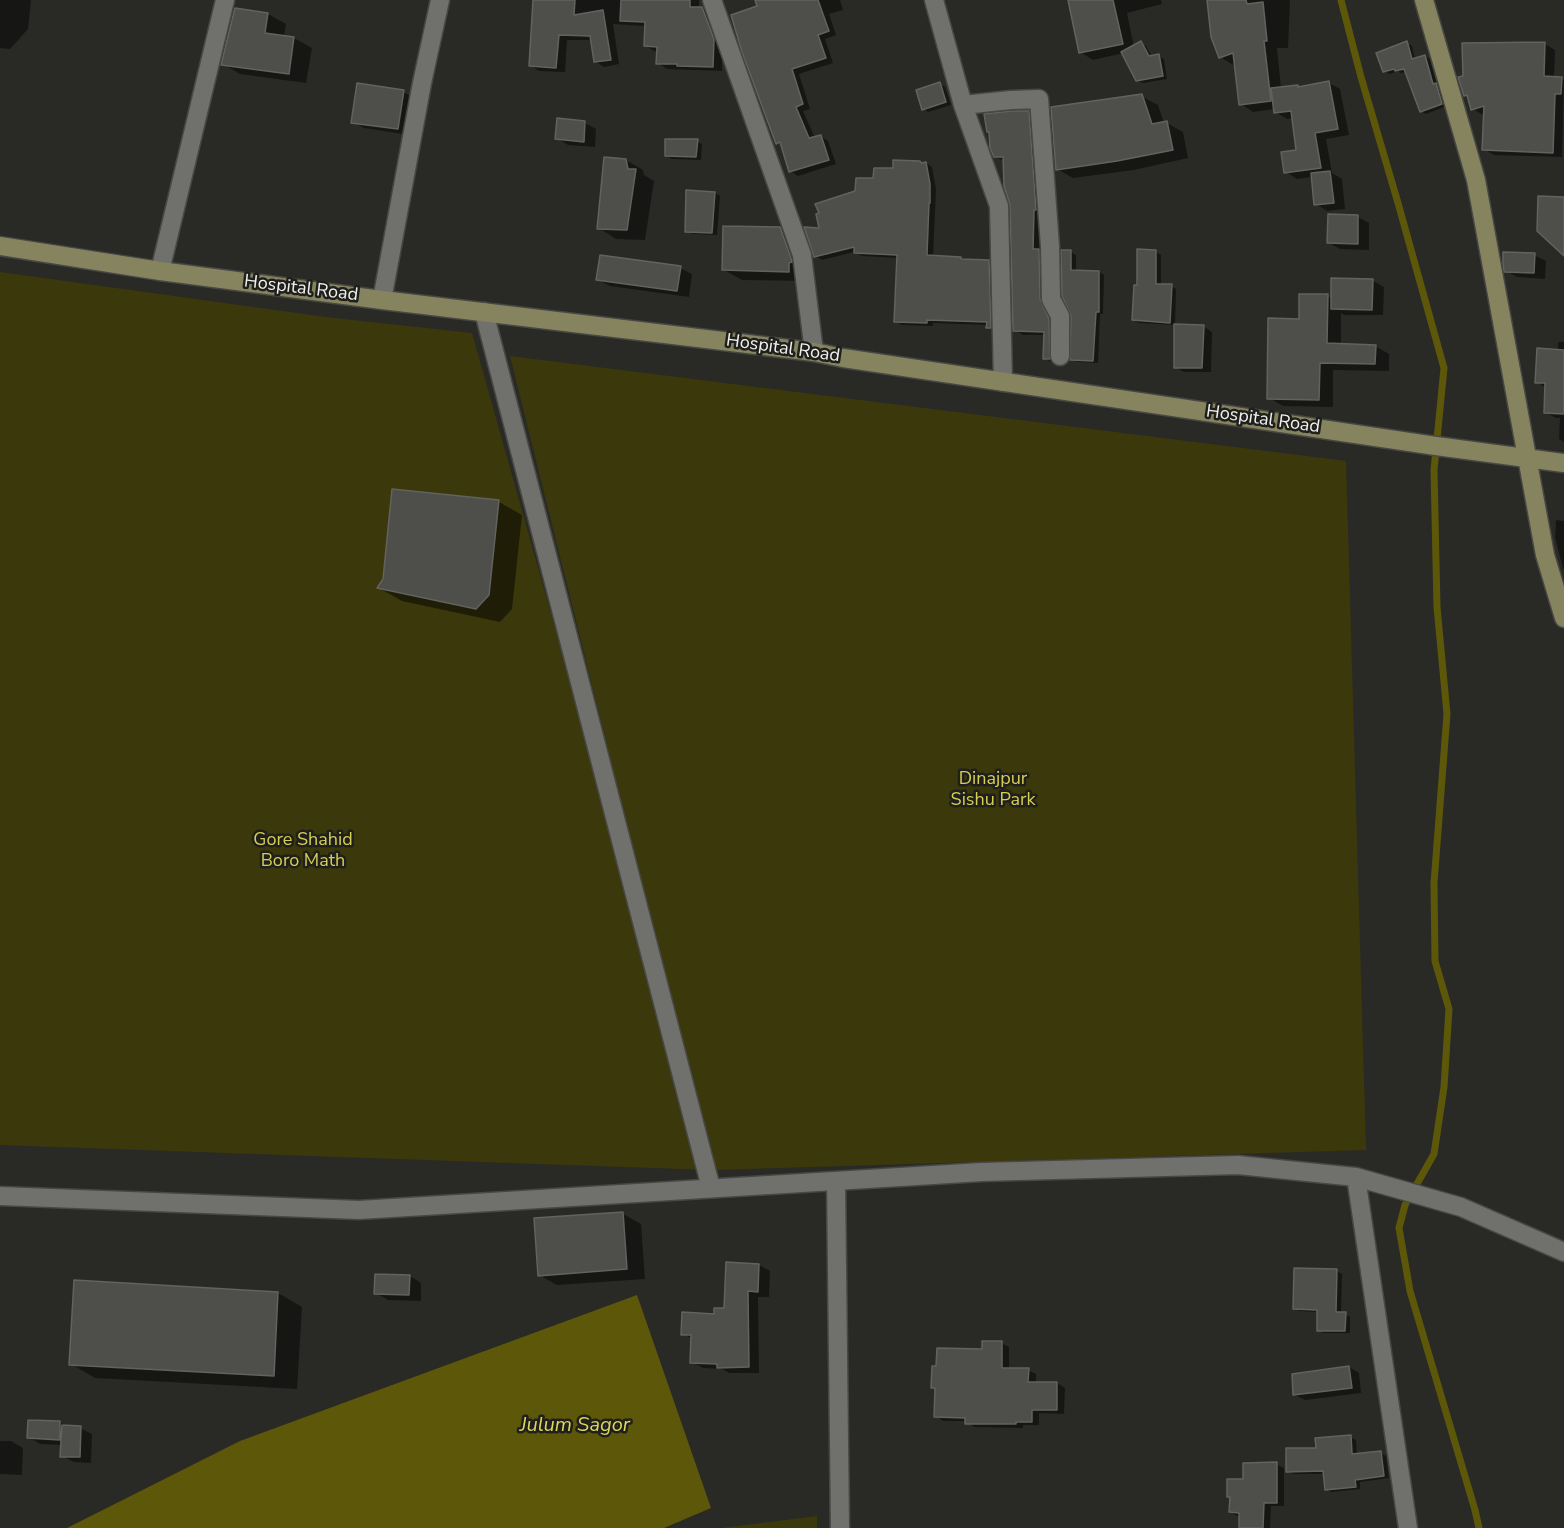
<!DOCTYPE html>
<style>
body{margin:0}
canvas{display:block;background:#292925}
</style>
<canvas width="1564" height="1528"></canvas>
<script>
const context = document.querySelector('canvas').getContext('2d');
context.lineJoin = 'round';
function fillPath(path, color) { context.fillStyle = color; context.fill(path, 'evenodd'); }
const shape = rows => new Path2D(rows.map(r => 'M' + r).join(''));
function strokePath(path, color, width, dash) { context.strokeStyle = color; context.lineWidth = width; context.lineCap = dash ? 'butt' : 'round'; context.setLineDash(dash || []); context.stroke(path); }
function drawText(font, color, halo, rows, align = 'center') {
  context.font = font + ' "Nunito Sans",sans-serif'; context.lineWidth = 5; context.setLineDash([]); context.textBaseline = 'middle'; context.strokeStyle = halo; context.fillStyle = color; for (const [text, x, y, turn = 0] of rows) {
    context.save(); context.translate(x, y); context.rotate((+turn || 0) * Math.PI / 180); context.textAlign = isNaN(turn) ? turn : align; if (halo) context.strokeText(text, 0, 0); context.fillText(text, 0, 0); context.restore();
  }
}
fillPath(shape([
 [0,272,326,317,472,333,568,674,710,1170,0,1145],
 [510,356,1346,461,1366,1150,713,1170],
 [817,1516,817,1528,721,1528]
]), '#3b380c');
fillPath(shape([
 [637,1295,711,1508,664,1528,67,1528,240,1441]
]), '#5d570a');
fillPath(shape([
 [0,0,31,0,28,29,10,49,0,48],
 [534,0,699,0,699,8,702,8,711,14,722,45,722,71,667,69,658,63,658,51,654,51,645,45,646,26,613,24,619,64,604,67,595,61,592,40,567,40,565,72,539,71,530,65],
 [756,0,840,0,843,10,829,14,836,35,825,39,833,63,799,74,810,109,803,111,815,138,821,136,828,141,836,164,798,176,790,171,783,146,777,143,759,7],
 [1069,0,1161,0,1162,4,1127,13,1134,47,1141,43,1146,46,1152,57,1159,56,1164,59,1167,79,1143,83,1137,80,1124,53,1093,60,1080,52],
 [1211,0,1290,0,1288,48,1277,48,1281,88,1298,86,1301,88,1329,83,1340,89,1349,135,1326,139,1332,173,1342,179,1345,209,1327,211,1316,204,1313,177,1297,179,1286,172,1298,151,1293,118,1287,119,1275,112,1275,109,1253,112,1241,104,1236,63,1233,65,1220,57],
 [236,10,268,14,286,24,284,37,294,38,312,48,306,83,240,74,223,64],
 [1407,43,1412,46,1415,59,1425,56,1430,59,1437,85,1441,88,1447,106,1426,114,1421,111,1406,72,1401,73,1398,71,1390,74,1384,71],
 [1545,44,1555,50,1554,78,1564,80,1562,157,1494,155,1484,149,1485,114,1483,115,1473,109,1470,98,1465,95,1464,77],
 [940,84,945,87,951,105,928,112,923,109],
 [403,92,415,98,409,135,364,128,353,122],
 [1141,96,1158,105,1164,123,1167,123,1183,132,1188,158,1134,170,1073,178,1057,169],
 [1028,112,1037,117,1057,325,1058,363,1053,363,1044,358,1045,335,1023,335,1015,330,1012,205,1005,162,995,156],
 [558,120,585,123,596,129,595,147,568,145,557,138],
 [697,141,702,144,701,160,672,159,666,156],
 [626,160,643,170,644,175,654,181,645,240,616,239,599,228],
 [926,163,932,167,936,189,933,257,989,261,995,265,995,331,988,327,988,325,933,323,933,326,902,325,895,321,898,258,862,256,854,252,822,260,815,256,821,229,857,192,875,180,895,170],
 [715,193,720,196,717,235,692,234,687,231],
 [1358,217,1369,223,1369,250,1340,249,1329,243],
 [780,228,798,239,806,281,742,280,724,270],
 [1139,251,1156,252,1161,255,1161,285,1171,286,1176,289,1175,325,1139,323,1133,320,1138,287],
 [1071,252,1076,255,1076,271,1099,272,1104,275,1103,314,1100,314,1098,363,1077,362,1072,359,1073,316,1064,296],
 [1534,255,1546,261,1545,279,1517,277,1506,271],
 [680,268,692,274,689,297,610,286,598,280],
 [1372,280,1384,287,1383,315,1344,315,1341,313,1341,345,1375,346,1389,354,1389,371,1333,370,1333,407,1283,406,1269,398,1300,320,1327,296,1332,299],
 [1203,326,1212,332,1211,372,1184,372,1175,367],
 [1558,342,1564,342,1564,442,1559,439,1560,418,1556,418,1545,412,1546,388,1537,382,1558,351],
 [499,502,522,515,512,609,500,622,402,601,379,588],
 [1556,520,1564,521,1564,570,1563,569,1555,537],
 [623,1214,641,1224,645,1279,557,1285,539,1275],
 [759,1265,770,1271,769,1297,758,1297,759,1373,729,1373,722,1369,703,1368,692,1362,693,1339,683,1334,725,1310],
 [1337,1271,1342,1274,1341,1314,1345,1314,1350,1317,1350,1333,1323,1333,1318,1330,1318,1312,1299,1311,1294,1308],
 [410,1276,421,1283,421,1301,388,1300,376,1293],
 [75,1282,278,1293,302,1307,297,1389,95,1378,71,1364],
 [1001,1343,1009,1347,1009,1369,1028,1370,1036,1374,1036,1383,1057,1383,1065,1388,1064,1414,1039,1413,1039,1425,1023,1425,1023,1428,974,1427,967,1421,943,1421,936,1416,936,1389,933,1387,984,1350],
 [1349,1367,1359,1373,1361,1393,1305,1400,1295,1395],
 [60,1422,67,1427,80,1428,92,1434,91,1463,74,1462,62,1456,62,1445,40,1444,29,1437],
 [1350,1437,1356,1440,1357,1455,1381,1453,1386,1456,1389,1478,1360,1482,1360,1489,1331,1492,1326,1489,1325,1474,1293,1474,1288,1471,1318,1450],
 [0,1441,11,1441,23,1448,22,1475,0,1474],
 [1276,1464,1284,1468,1284,1506,1271,1506,1270,1528,1241,1528,1240,1516,1237,1516,1230,1512,1245,1481]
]), '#0007');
strokePath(shape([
 [1341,0,1361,77,1398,203,1444,368,1434,470,1437,607,1447,714,1434,883,1435,961,1449,1009,1444,1087,1434,1154,1405,1205,1399,1228,1410,1291,1475,1510,1479,1528]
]), '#5d570a', 7);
const building = shape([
 [533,0,575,0,574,15,603,10,611,60,594,62,590,36,559,35,556,68,529,66,533,0],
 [621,0,690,0,690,7,702,7,714,39,713,67,677,66,677,64,656,64,657,47,644,46,645,22,620,21,621,0],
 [755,0,818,0,829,31,818,35,826,58,792,69,803,104,796,107,809,138,821,135,829,160,789,172,780,142,776,144,742,52,731,15,757,6,755,0],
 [1068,0,1113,0,1123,44,1079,53,1068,0],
 [1207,0,1246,0,1247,4,1263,2,1267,41,1264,41,1271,101,1239,105,1233,53,1219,58,1211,37,1207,0],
 [235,8,268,13,265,33,294,37,289,74,221,65,235,8],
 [1141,41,1149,56,1159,54,1163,76,1136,81,1121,52,1141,41],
 [1407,41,1412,59,1425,55,1433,84,1436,83,1442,104,1420,112,1404,69,1395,71,1394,69,1383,72,1376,53,1407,41],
 [1545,42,1544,76,1562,77,1561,94,1555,94,1553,153,1482,150,1484,106,1471,110,1467,95,1464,96,1458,77,1463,76,1462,43,1545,42],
 [1329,81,1338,129,1315,133,1321,168,1284,173,1281,152,1296,150,1291,111,1274,113,1271,88,1298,85,1298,87,1329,81],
 [940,82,946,102,922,110,916,90,940,82],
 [357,83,404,90,398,129,351,123,357,83],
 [1142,94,1152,124,1167,121,1173,150,1117,161,1056,170,1051,107,1142,94],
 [1012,111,1029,111,1036,210,1034,210,1033,249,1039,249,1040,299,1049,319,1050,359,1043,359,1044,332,1013,331,1010,205,1004,186,1003,157,994,157,990,148,989,132,987,132,984,114,1012,111],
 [557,118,585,121,584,142,555,139,557,118],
 [665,139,698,139,696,157,665,156,665,139],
 [604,157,626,159,628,169,636,169,627,230,597,229,604,157],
 [893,160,920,161,921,163,926,162,930,184,930,203,929,203,927,255,961,257,961,259,989,260,991,328,986,328,987,322,927,320,927,323,894,322,897,255,854,253,854,247,814,257,804,227,819,228,816,214,819,213,815,204,855,191,856,178,873,178,874,168,893,168,893,160],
 [1330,171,1334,203,1314,205,1311,173,1330,171],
 [686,190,715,192,712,233,685,232,686,190],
 [1538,196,1564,197,1564,256,1537,231,1538,196],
 [1328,214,1358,215,1358,244,1327,243,1328,214],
 [723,226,780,227,791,258,792,262,789,263,789,272,722,270,723,226],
 [1137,249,1156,250,1156,284,1172,284,1170,323,1132,320,1134,285,1137,285,1137,249],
 [1061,250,1071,250,1071,270,1099,271,1099,312,1096,312,1093,361,1070,360,1071,316,1062,296,1061,250],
 [1503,252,1535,253,1534,273,1504,272,1503,263,1503,252],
 [600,255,681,266,677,291,596,280,600,255],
 [1331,278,1373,279,1372,310,1331,309,1331,278],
 [1299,294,1328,294,1327,343,1376,345,1375,364,1320,363,1319,400,1267,399,1268,318,1299,319,1299,294],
 [1174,324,1204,325,1202,368,1174,368,1174,324],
 [1537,348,1564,350,1564,414,1544,413,1545,383,1535,383,1537,348],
 [392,489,499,500,489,595,476,609,377,588,383,579,392,489],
 [623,1212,627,1269,538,1276,534,1218,623,1212],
 [726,1262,759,1264,758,1292,748,1291,749,1367,717,1368,717,1364,690,1363,691,1335,681,1335,682,1312,714,1314,714,1308,724,1308,726,1262],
 [1294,1268,1337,1269,1336,1312,1346,1312,1345,1331,1317,1331,1317,1310,1293,1309,1294,1268],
 [375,1274,410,1275,409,1295,374,1294,375,1274],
 [74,1280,278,1292,274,1376,69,1365,74,1280],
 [982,1341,1002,1341,1002,1368,1029,1368,1028,1382,1057,1382,1057,1410,1032,1410,1032,1422,1016,1422,1016,1424,965,1424,965,1418,934,1417,935,1388,931,1388,932,1366,936,1366,937,1348,982,1349,982,1341],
 [1349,1366,1352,1388,1293,1395,1292,1374,1349,1366],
 [28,1420,60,1421,60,1440,27,1438,28,1420],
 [62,1425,81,1426,80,1457,60,1457,62,1425],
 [1351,1435,1352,1454,1381,1451,1384,1476,1355,1480,1356,1487,1325,1490,1323,1471,1286,1472,1286,1448,1316,1448,1315,1438,1351,1435],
 [1277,1462,1277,1503,1264,1503,1263,1528,1239,1528,1239,1513,1229,1512,1230,1497,1227,1497,1227,1479,1243,1479,1243,1463,1277,1462]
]);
fillPath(building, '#4e4e4a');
strokePath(building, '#62625e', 1.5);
const street = shape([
 [712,0,802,255,814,352],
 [934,0,963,105,999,206,1003,382],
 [963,105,1011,100,1039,99,1050,246,1051,299,1060,316,1060,356],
 [160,271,225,0],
 [382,300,422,83,440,0],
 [484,312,711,1188],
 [1356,1177,1408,1528],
 [836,1181,840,1528],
 [0,1196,359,1210,982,1172,1238,1165,1356,1177,1461,1207,1564,1252]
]);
const secondary = shape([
 [1424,0,1476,180,1545,555,1564,618],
 [0,246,160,271,382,300,814,352,843,358,1436,446,1564,463]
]);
strokePath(street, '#474744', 21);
strokePath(secondary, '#474744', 21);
strokePath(street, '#70706c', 18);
strokePath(secondary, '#86845f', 18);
drawText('18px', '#f0f0ee', '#1f1f1c', [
 ["Hospital Road",301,289,7],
 ["Hospital Road",783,349,8],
 ["Hospital Road",1263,420,8]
]);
drawText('18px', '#d6ce52', '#1f1f1c', [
 ["Dinajpur",993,780],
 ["Sishu Park",993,801],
 ["Gore Shahid",303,841],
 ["Boro Math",303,862]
]);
drawText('italic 20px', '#dfd65b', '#1f1f1c', [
 ["Julum Sagor",575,1426]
]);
</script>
